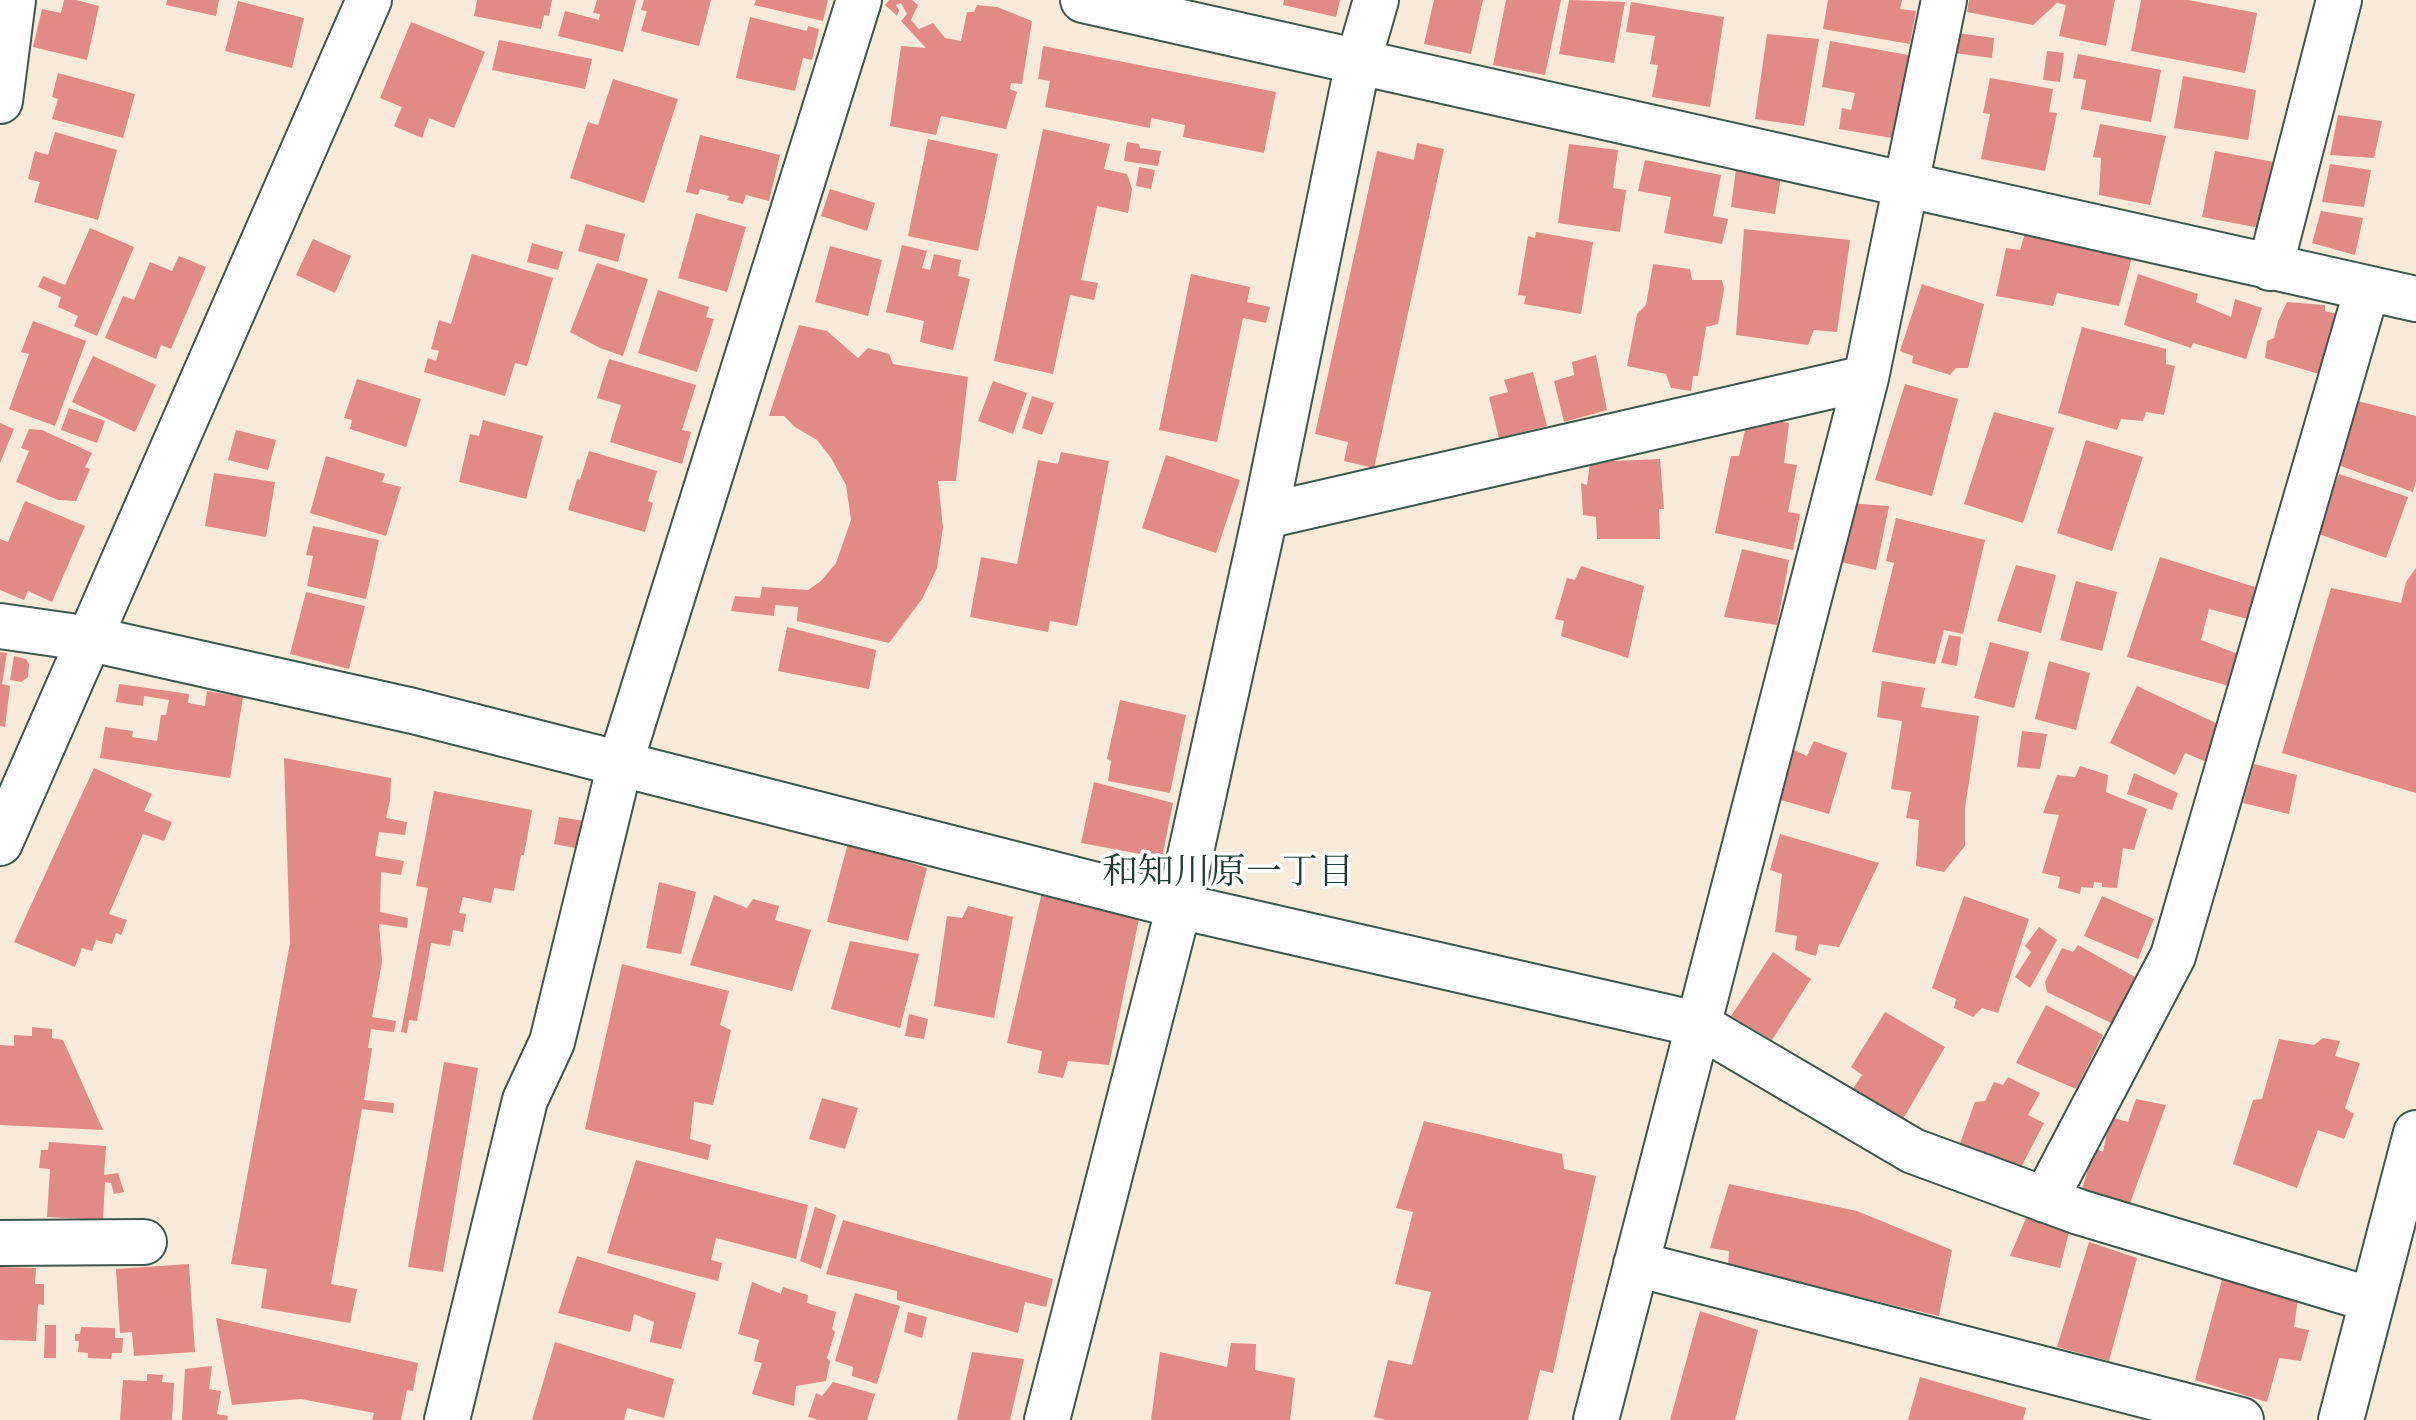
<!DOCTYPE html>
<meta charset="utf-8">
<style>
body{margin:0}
canvas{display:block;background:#f7ead8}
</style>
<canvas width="2416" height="1420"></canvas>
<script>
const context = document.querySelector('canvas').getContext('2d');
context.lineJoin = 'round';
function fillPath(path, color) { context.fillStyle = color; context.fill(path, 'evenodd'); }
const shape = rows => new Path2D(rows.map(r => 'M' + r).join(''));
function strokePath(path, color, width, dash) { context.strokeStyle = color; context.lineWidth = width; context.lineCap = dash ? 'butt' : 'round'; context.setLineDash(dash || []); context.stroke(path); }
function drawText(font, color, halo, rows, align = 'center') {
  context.font = font + ' "Sorts Mill Goudy","Noto Serif JP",serif'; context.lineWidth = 7; context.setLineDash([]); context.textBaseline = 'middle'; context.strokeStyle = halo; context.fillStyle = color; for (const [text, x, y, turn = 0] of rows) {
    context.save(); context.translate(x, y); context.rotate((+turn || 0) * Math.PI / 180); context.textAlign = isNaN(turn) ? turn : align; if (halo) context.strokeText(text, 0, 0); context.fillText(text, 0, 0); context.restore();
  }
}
fillPath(shape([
 [64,0,76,0,99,6,87,60,33,47,42,9,61,13],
 [167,0,219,0,216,16,166,5],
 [477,0,552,0,549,16,544,15,541,29,474,16],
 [597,0,636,0,623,52,558,36,565,11,599,20,600,14,593,13],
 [644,0,711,0,699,46,641,31,647,11,641,10],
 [756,0,828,0,823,21,754,5],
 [889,0,912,0,918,5,911,20,919,29,933,23,945,38,961,41,967,12,974,12,977,5,997,7,1032,21,1022,84,1011,83,1010,89,1017,92,1006,129,941,116,936,135,890,126,901,46,926,48,901,21,907,14,901,3,896,5,899,10,897,16,885,5],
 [1284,0,1340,0,1336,17,1283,5],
 [1434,0,1483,0,1471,54,1424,44],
 [1506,0,1561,0,1545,75,1493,65],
 [1569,0,1625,2,1614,63,1559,54],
 [1828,0,1902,0,1900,9,1916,11,1910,44,1823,29],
 [1969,0,2115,0,2106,46,2059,36,2066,5,2057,3,2033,25,1967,12],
 [2141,0,2188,0,2257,13,2245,73,2131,51],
 [238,1,304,18,292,68,225,51],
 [1631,2,1724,17,1710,107,1652,97,1658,65,1650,64,1655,36,1626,32],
 [750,17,807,31,808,26,819,29,812,60,803,58,795,91,736,78],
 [411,22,485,52,454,128,429,118,422,138,394,126,402,107,380,98],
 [1957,33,1994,38,1992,58,1954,53],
 [1767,34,1819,39,1804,126,1755,119],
 [499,40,592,59,585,89,492,70],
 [1830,41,1914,56,1907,90,1901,89,1899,100,1904,103,1898,139,1839,129,1842,108,1851,110,1855,93,1822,87],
 [1043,46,1276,92,1264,153,1183,137,1185,125,1151,118,1150,128,1045,107,1050,81,1038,79],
 [2047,51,2064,53,2060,82,2043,80],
 [2078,54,2161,70,2151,122,2081,109,2086,80,2073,78],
 [58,73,135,94,123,138,52,119,58,99,52,97],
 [2183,76,2256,90,2248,140,2174,128],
 [1990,78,2053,89,2049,112,2057,113,2045,171,1981,159,1990,114,1983,113],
 [613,79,678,99,644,203,570,178,588,122,598,125],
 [2338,115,2382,121,2374,158,2330,155],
 [2100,124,2166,136,2150,205,2099,195,2101,158,2093,157],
 [1043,129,1110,144,1104,169,1127,174,1132,189,1128,213,1097,206,1081,280,1098,283,1094,300,1070,295,1053,374,994,361],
 [55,132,117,150,98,220,34,202,40,182,28,179,35,151,48,155],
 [700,135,780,155,769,201,746,195,743,204,727,200,729,196,700,189,698,195,686,192],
 [928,139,998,154,978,251,908,236],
 [1127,142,1139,144,1140,148,1161,151,1158,166,1124,161],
 [1417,143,1444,149,1374,468,1344,461,1348,442,1315,434,1377,151,1414,160],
 [1569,144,1618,150,1613,188,1626,190,1620,232,1558,223],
 [2215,151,2274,162,2260,228,2202,217],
 [1645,160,1721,175,1713,216,1728,219,1722,244,1664,233,1671,197,1638,191],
 [2330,164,2371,170,2364,207,2322,202],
 [1139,167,1155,170,1151,189,1136,186],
 [1736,169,1781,177,1775,214,1731,207],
 [830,189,875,203,867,231,821,216],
 [2321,211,2363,218,2355,255,2312,243],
 [696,213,746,227,727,292,678,278],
 [586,224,625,234,618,262,578,251],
 [90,228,134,247,97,336,74,326,78,316,58,307,61,297,38,287,43,276,65,285],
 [1744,229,1850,240,1837,332,1814,330,1808,345,1736,335],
 [1536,232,1593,242,1581,314,1524,304,1526,296,1518,295,1528,236,1535,238],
 [2025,233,2132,257,2119,306,2057,293,2053,306,1996,296,2006,248,2020,250],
 [313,239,351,256,335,293,296,275],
 [532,243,563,252,558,270,527,262],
 [902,245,927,251,922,268,930,270,934,254,961,260,958,276,970,279,953,350,920,342,924,321,886,312],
 [830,246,882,260,868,316,815,302],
 [472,254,553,278,527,366,515,363,505,396,424,372,428,358,436,361,439,351,431,349,439,320,451,324],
 [179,256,206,267,171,349,161,345,156,359,105,338,123,296,134,300,150,262,172,271],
 [597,263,648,279,623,356,600,348,570,332],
 [1653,264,1690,269,1692,280,1722,280,1724,289,1718,324,1706,327,1698,376,1693,376,1691,391,1671,388,1666,374,1627,366,1637,314,1646,305],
 [1191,274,1250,287,1247,302,1270,307,1266,323,1243,318,1217,442,1159,430],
 [2138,274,2198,294,2196,302,2231,317,2235,299,2262,308,2246,359,2193,343,2191,348,2124,325],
 [1922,284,1984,304,1968,368,1956,368,1950,375,1912,363,1913,356,1900,351],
 [658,290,709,307,706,317,714,319,697,372,638,353],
 [2287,302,2325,305,2325,311,2336,314,2319,374,2265,358,2267,341,2274,338,2278,321],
 [33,321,86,341,55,426,9,409,29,354,21,352],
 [799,325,827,331,858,358,868,348,889,354,893,364,968,377,956,481,938,481,943,527,937,568,922,599,889,643,797,621,798,607,775,605,774,616,731,611,735,596,760,598,762,587,808,590,821,581,836,563,851,520,846,485,831,458,817,440,795,427,784,416,769,416],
 [2082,327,2166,349,2166,364,2175,366,2164,415,2146,412,2143,421,2121,419,2117,430,2058,413],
 [1596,355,1607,410,1564,422,1554,381,1574,375,1572,362],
 [93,356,156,385,135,432,72,402],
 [609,359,696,385,682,430,691,432,682,464,610,442,621,405,597,398],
 [1533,372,1547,426,1499,438,1489,397,1508,392,1504,380],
 [357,379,421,399,406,447,350,429,352,420,344,418],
 [993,381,1027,393,1013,434,978,421],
 [1905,384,1958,399,1932,496,1875,480],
 [1032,396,1054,403,1042,435,1022,428],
 [2354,400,2416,416,2416,481,2413,492,2335,464],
 [69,408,105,421,97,443,61,430],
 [1994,412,2054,428,2023,523,1964,504],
 [1748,417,1789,423,1784,463,1797,465,1788,512,1800,514,1793,550,1715,533,1731,456,1739,456],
 [483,420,543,436,526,499,459,482,470,434,479,436],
 [0,423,14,429,0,463],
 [29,429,42,430,92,453,85,467,90,469,76,501,58,500,16,482,29,451,21,448],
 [236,430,276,440,268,470,228,460],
 [2086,440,2143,457,2112,551,2057,533],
 [589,451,657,471,648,501,653,503,645,532,568,510,577,479,580,480],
 [1061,452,1109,461,1077,626,1050,621,1048,632,970,617,981,557,1017,564,1038,460,1058,464],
 [1166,455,1240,480,1216,553,1142,528],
 [326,456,385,474,382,482,401,487,386,536,310,513],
 [1660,459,1664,509,1659,509,1660,539,1597,539,1596,517,1583,515,1581,483,1587,485,1590,462],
 [214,473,275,482,266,537,205,526],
 [2339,474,2408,497,2386,558,2316,533],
 [25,501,85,526,52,602,28,591,24,600,0,590,0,539,8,542],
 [1847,503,1889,506,1876,570,1832,560],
 [1896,518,1985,540,1963,634,1944,630,1935,664,1872,652,1894,563,1886,561],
 [313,526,379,540,366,599,307,586,313,556,306,555],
 [1742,549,1789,560,1777,625,1724,617],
 [2160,557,2255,587,2248,619,2209,609,2201,640,2238,654,2229,686,2127,657],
 [2016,565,2056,575,2041,633,1997,621],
 [1581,566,1644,586,1628,658,1561,636,1564,621,1555,619,1567,578,1575,580],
 [2416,568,2416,793,2282,753,2331,588,2401,603,2406,582],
 [2076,581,2117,592,2102,651,2060,640],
 [306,592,365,606,349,669,290,654],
 [787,627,876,650,869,689,778,671],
 [1949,635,1961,637,1957,666,1941,663],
 [1990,642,2029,652,2014,708,1974,698],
 [0,652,7,653,2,684,10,686,5,727,0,726],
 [14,656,26,659,29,664,28,677,21,682,10,680],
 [2049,661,2090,673,2076,730,2035,719],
 [1882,681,1925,688,1921,707,1979,716,1965,808,1965,846,1944,872,1916,866,1919,820,1906,818,1911,792,1891,789,1902,721,1877,717],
 [119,684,189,694,188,703,205,706,207,691,243,697,230,778,100,758,105,727,133,731,132,737,157,741,161,715,166,715,169,700,144,696,143,706,116,702],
 [2137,686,2220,725,2214,765,2185,753,2175,775,2110,743],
 [1120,700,1186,715,1170,793,1108,781,1111,761,1107,759],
 [2022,731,2047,734,2040,769,2017,767],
 [1814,741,1847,753,1829,814,1781,800,1794,750,1807,756],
 [284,758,391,778,390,800,386,818,407,822,405,835,379,832,375,856,404,861,401,875,381,872,380,912,408,918,407,928,379,924,382,962,372,1017,396,1021,394,1032,371,1029,368,1048,372,1048,364,1100,394,1103,393,1113,362,1109,331,1284,357,1289,350,1323,261,1308,267,1269,231,1264,290,943],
 [2254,764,2297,775,2289,814,2243,803],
 [2080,766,2108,775,2106,792,2147,809,2134,850,2123,848,2117,888,2102,887,2102,883,2094,882,2093,888,2081,887,2080,894,2058,888,2060,877,2042,873,2059,815,2043,813,2057,775,2075,777],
 [94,768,152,794,144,811,172,822,164,841,143,834,109,914,127,920,121,935,116,933,112,944,96,940,92,951,82,948,75,967,14,942],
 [2134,773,2178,793,2172,810,2127,794],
 [1094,782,1173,803,1162,858,1081,843],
 [434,791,532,810,524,855,521,855,514,891,494,888,491,903,463,897,459,913,466,914,463,932,453,930,450,946,431,943,417,1021,409,1020,407,1033,401,1032,428,888,416,886],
 [559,817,585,821,581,849,554,844],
 [1780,834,1879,863,1839,947,1819,944,1816,956,1795,950,1797,936,1775,932,1782,874,1770,870],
 [848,843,927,868,908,941,827,922],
 [659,882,696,892,681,954,646,948],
 [1042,892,1139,919,1109,1065,1068,1061,1063,1078,1038,1073,1042,1051,1007,1043],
 [714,895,747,908,753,899,779,906,775,920,811,930,792,991,690,965],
 [1964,896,2029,919,1998,1013,1982,1008,1973,1017,1954,1008,1956,999,1932,988],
 [2102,896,2154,919,2138,959,2084,936],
 [968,906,1013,917,994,1018,934,1006,947,916,962,918],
 [2039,927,2057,940,2030,988,2015,977,2031,952,2025,946],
 [850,941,919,954,900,1028,831,1009],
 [2078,945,2135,977,2113,1024,2047,992,2045,982,2062,948,2073,952],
 [1773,952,1811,979,1772,1040,1731,1016],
 [622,964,729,991,720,1025,731,1030,713,1105,694,1102,690,1139,711,1145,708,1160,585,1129],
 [2046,1005,2103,1035,2076,1089,2016,1063],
 [1885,1012,1945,1047,1903,1119,1852,1090,1862,1075,1851,1067],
 [909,1014,928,1019,924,1039,905,1036],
 [32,1027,52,1029,52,1038,63,1040,103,1130,0,1125,0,1045,14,1046,14,1035,32,1036],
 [2323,1038,2340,1041,2335,1056,2360,1063,2345,1108,2354,1114,2344,1139,2318,1130,2297,1188,2233,1164,2253,1100,2262,1099,2279,1039,2314,1045],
 [444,1062,478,1068,443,1272,408,1267],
 [2008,1077,2040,1093,2028,1115,2044,1123,2019,1171,1959,1146,1975,1102,1985,1101,1994,1082,2003,1085],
 [822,1098,858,1108,845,1149,809,1139],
 [2136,1099,2166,1105,2129,1206,2081,1193,2094,1148,2103,1152,2110,1117,2128,1122],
 [1424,1121,1562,1154,1564,1169,1596,1176,1553,1373,1540,1370,1528,1420,1386,1420,1374,1417,1388,1360,1412,1365,1431,1292,1395,1284,1413,1212,1396,1208],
 [49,1142,106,1146,104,1175,118,1173,124,1192,114,1194,111,1183,105,1182,103,1220,47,1217,50,1169,39,1168,41,1150,48,1150],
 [636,1160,808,1205,796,1259,716,1238,711,1260,722,1263,718,1281,607,1253],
 [1729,1184,1857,1211,1952,1250,1939,1316,1728,1266,1729,1251,1710,1248],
 [815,1207,836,1215,821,1269,800,1261],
 [2026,1218,2069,1232,2060,1268,2010,1256],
 [843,1220,1053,1279,1046,1307,1025,1302,1018,1333,897,1300,897,1291,826,1274],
 [2089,1242,2137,1258,2109,1361,2057,1347],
 [577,1256,696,1293,681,1349,650,1342,654,1322,634,1314,630,1332,558,1313],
 [189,1264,195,1352,134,1356,132,1332,120,1333,116,1269],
 [0,1267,36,1268,35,1284,44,1284,44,1305,38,1304,36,1341,0,1340],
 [2223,1276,2298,1299,2294,1327,2309,1330,2301,1361,2279,1358,2267,1402,2195,1380],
 [752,1282,781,1294,783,1287,808,1295,807,1303,836,1312,832,1329,835,1332,827,1358,830,1361,826,1381,796,1386,794,1406,752,1394,762,1363,754,1361,759,1340,738,1334],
 [855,1293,900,1306,877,1384,852,1376,853,1367,835,1361],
 [1700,1311,1758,1330,1735,1420,1670,1420],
 [908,1312,927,1317,922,1338,904,1332],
 [216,1318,418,1363,413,1391,407,1390,401,1420,372,1420,374,1413,301,1399,232,1405],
 [45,1325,56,1325,56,1358,44,1358],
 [81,1327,115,1328,115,1338,123,1338,122,1353,112,1353,111,1359,88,1358,88,1353,78,1352,79,1341,75,1341,75,1334,80,1334],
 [555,1342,674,1379,664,1418,627,1408,624,1420,532,1420],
 [1231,1343,1256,1344,1255,1370,1295,1378,1290,1420,1151,1420,1160,1352,1227,1367],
 [972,1352,1024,1359,1010,1420,957,1420],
 [212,1366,209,1389,221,1391,217,1414,228,1416,227,1420,182,1420,185,1369],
 [147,1374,163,1375,162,1382,174,1383,172,1420,120,1420,123,1380,147,1381],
 [1920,1377,2026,1408,2023,1420,1908,1420],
 [833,1382,875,1394,867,1420,819,1420,808,1417,816,1393,822,1396]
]), '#e28a85');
const street = shape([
 [1083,0,2416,299],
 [0,101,13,0],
 [2270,268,2339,0],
 [1265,516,1866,378],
 [0,626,91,639,413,711,1179,906,1697,1024,1913,1151,2079,1212,2372,1300],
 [2045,1200,2173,956,2367,289],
 [0,1243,144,1242],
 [1636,1264,2241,1420],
 [447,1420,525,1100,552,1042,620,764,859,0],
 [1047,1420,1179,906,1265,516,1358,62,1376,0],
 [1596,1420,1866,378,1944,0]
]);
const secondary = shape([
 [0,843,369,0],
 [2341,1420,2416,1133]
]);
strokePath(street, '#3f574d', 48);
strokePath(secondary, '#3f574d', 48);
strokePath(street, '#fff', 44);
strokePath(secondary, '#fff', 44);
drawText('36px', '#1f3d34', '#fff', [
 ["和知川原一丁目",1228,877]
]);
</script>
